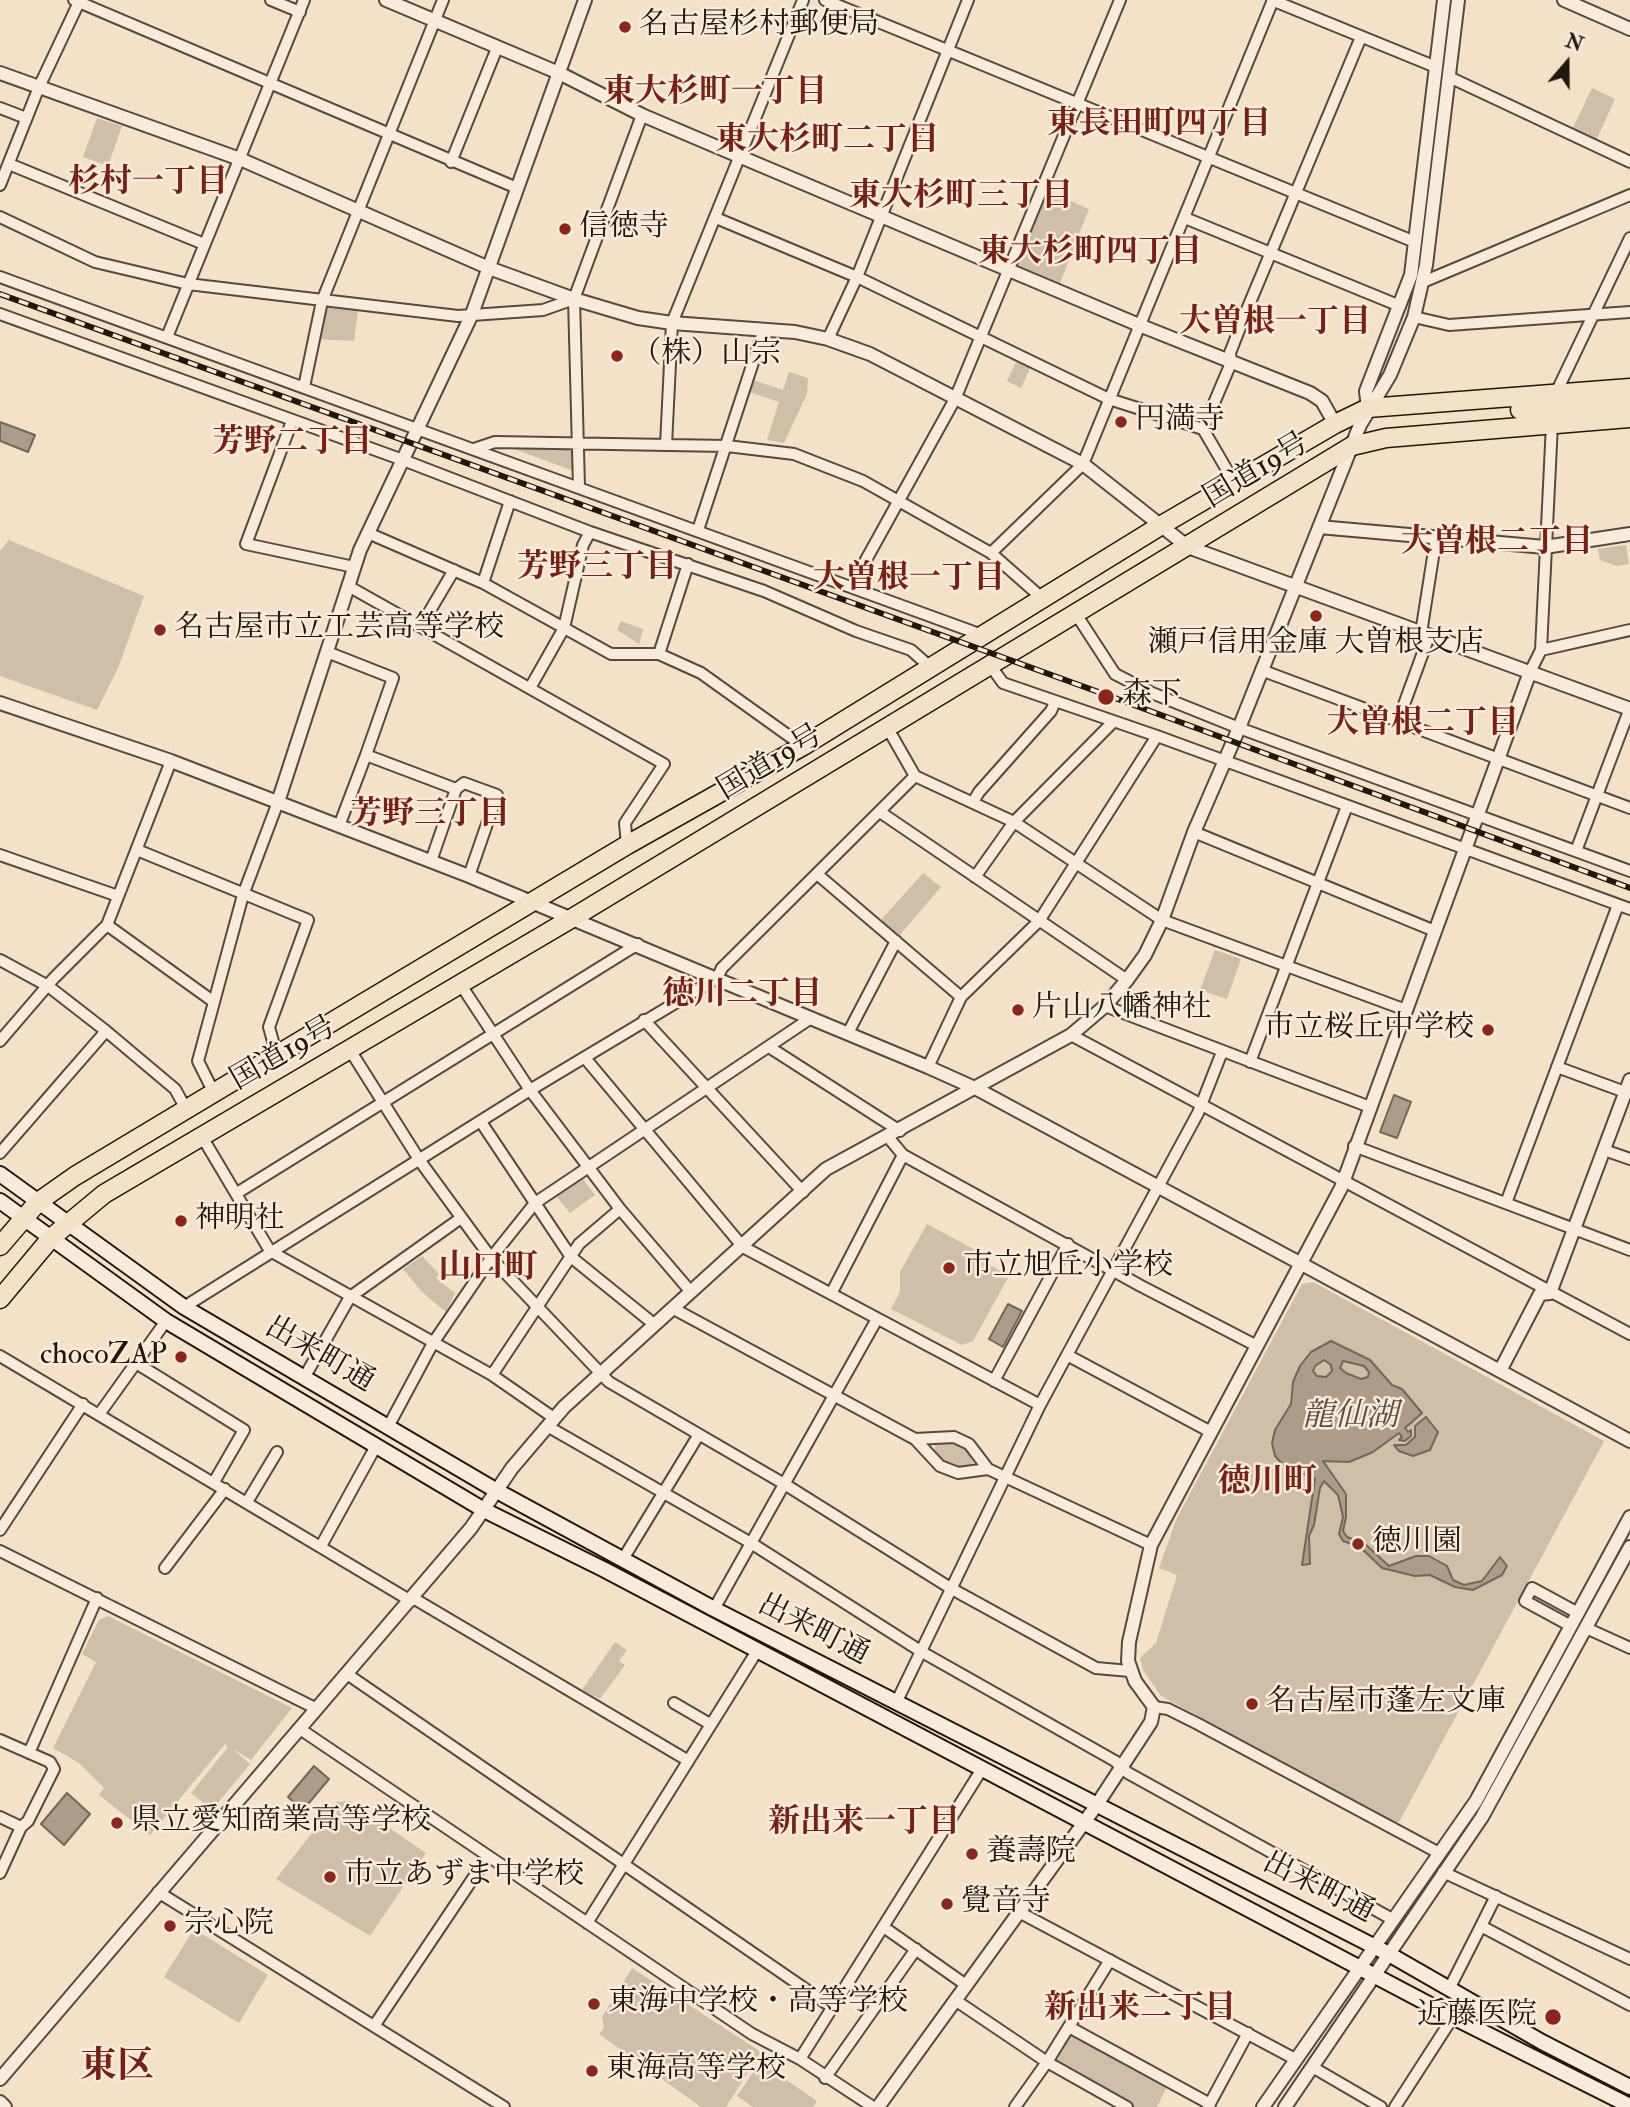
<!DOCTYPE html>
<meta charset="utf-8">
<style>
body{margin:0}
#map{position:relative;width:1630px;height:2107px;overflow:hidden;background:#f3e2c8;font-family:"IM FELL Double Pica",serif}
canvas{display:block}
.north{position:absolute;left:1532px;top:28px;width:70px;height:70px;-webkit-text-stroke:5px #f7ecdb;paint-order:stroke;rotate:20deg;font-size:19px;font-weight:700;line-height:28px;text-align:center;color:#20170f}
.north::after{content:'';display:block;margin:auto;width:24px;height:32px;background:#20170f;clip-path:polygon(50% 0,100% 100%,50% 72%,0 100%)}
</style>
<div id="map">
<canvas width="1630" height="2107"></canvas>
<div class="north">N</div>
</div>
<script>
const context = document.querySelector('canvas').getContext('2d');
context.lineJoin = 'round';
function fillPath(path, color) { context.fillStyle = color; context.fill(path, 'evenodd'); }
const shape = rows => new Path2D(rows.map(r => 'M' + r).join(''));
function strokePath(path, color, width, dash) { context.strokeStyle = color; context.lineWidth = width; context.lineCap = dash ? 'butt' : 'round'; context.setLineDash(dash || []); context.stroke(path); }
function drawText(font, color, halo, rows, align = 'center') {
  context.font = font + ' "IM FELL Double Pica","Noto Serif JP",serif'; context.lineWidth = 5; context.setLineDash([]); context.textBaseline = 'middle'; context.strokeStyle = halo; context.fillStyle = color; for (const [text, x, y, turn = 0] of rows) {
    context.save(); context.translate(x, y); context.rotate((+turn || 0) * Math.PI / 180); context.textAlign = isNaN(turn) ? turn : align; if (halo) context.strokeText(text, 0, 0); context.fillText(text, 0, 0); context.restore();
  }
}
fillPath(shape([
 [1592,88,1615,99,1595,143,1571,132],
 [97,118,122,126,108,166,83,157],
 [1046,190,1089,209,1060,283,1015,264],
 [328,307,358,310,354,341,317,339,324,310],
 [1017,360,1031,366,1021,388,1007,381],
 [789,372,808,378,807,394,784,443,767,440,779,402,749,392,753,380,783,390],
 [514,449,571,449,575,452,575,468,571,470],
 [9,540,144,596,118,668,97,710,0,676,0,551],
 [1626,545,1629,564,1616,566,1600,560,1598,549],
 [621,621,643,629,639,644,617,630],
 [923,873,941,887,898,937,880,921],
 [1215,950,1241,959,1227,999,1200,990],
 [582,1178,595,1195,570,1213,557,1197],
 [927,1224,981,1253,979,1259,1009,1276,973,1341,962,1345,891,1309,900,1292,900,1272],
 [422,1256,439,1274,436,1278,455,1293,446,1312,422,1292,403,1269],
 [1313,1282,1604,1441,1398,1824,1161,1696,1143,1670,1140,1658,1156,1643,1177,1575,1159,1568,1176,1520,1302,1284],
 [951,1441,968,1452,973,1462,969,1467,963,1469,947,1464,935,1454,935,1443],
 [108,1616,292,1708,251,1760,233,1749,250,1764,212,1810,191,1793,228,1747,225,1744,150,1835,99,1795,104,1788,79,1763,53,1748,96,1662,82,1654,99,1620],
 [615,1642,627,1650,619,1661,625,1665,600,1699,582,1690],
 [350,1801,426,1853,370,1936,276,1879,336,1802],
 [194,1929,268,1975,239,2023,164,1977],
 [632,1968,761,2052,726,2107,701,2107,599,2034,604,2028,602,2017],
 [1075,2034,1168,2084,1157,2107,1132,2107,1056,2064,1056,2059,1070,2035],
 [760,2062,817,2101,813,2107,753,2107,737,2096]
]), '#cfbfa9');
const water = shape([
 [0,422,35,435,28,452,0,441,0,422],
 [1394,1095,1411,1102,1397,1138,1380,1132,1394,1095],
 [1008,1304,1022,1311,1003,1347,989,1339,1008,1304],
 [1331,1341,1370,1360,1392,1385,1402,1389,1422,1413,1405,1428,1408,1432,1411,1430,1411,1436,1405,1441,1399,1440,1402,1437,1399,1433,1373,1452,1349,1462,1323,1461,1346,1494,1346,1517,1343,1531,1347,1537,1364,1543,1389,1566,1416,1556,1429,1556,1447,1566,1453,1580,1464,1585,1482,1581,1500,1557,1507,1566,1502,1575,1473,1590,1455,1587,1430,1575,1415,1576,1382,1568,1360,1547,1343,1541,1339,1534,1343,1517,1338,1495,1324,1481,1320,1488,1314,1525,1309,1536,1310,1564,1302,1565,1315,1479,1284,1466,1275,1456,1272,1443,1275,1430,1291,1404,1293,1382,1300,1366,1311,1352,1331,1341],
 [1324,1360,1331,1365,1332,1371,1326,1377,1317,1376,1313,1371,1315,1366,1324,1360],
 [1343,1361,1364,1366,1369,1372,1368,1377,1361,1379,1346,1373,1340,1368,1343,1361],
 [1426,1417,1438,1432,1430,1450,1413,1456,1399,1451,1394,1445,1406,1445,1415,1437,1415,1426,1426,1417],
 [314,1766,329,1779,303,1810,288,1797,314,1766],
 [67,1793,90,1814,64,1845,41,1824,67,1793]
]);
fillPath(water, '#ab9d89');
strokePath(water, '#736758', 2);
const minor = shape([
 [74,0,517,188],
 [271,0,300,12],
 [825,0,1415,242],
 [1272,0,1436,67],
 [1449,77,1630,162],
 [0,108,26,118],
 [451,162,497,48],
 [9,164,204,244],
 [0,185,39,87,80,0],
 [0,217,95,262,188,284,458,316,543,310,574,299],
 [716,218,857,277,1109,399,1203,429,1234,482],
 [1185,218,1400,306],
 [0,277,982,635],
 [1423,282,1630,195],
 [0,314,403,460,590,532,764,591,856,631,911,650,929,666],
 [1414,317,1449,325,1630,312],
 [167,337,304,0],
 [828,339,857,277,968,0],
 [304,387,322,301,443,0],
 [1555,395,1630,238],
 [292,421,246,544,354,567],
 [1203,429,1231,363,1230,353,1246,312,1361,37],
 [666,445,672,323,803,0],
 [474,449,495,442,727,446,794,454,863,481,991,553,1042,598],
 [579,487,574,299,642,115],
 [698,530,764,329],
 [368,533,483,583,611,654,659,654,701,673,803,746],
 [991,553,1083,464,1273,0],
 [483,583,510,501],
 [348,586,664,764,625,823,627,845],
 [851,587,955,399,1120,0],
 [1076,614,1115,674,1152,693,1239,728,1630,871],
 [421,626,454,570],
 [1421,633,1436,538],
 [1541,650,1552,424],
 [327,652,393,678,366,755],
 [659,654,688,564],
 [990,665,1003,683,1157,736,1630,909],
 [1261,670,1630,808],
 [1530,672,1541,650,1630,630],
 [530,688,564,628,583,545,590,532],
 [1398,721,1429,636],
 [887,727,915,776,1014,822,1162,920,1406,1010],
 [973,802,979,792,1051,711,1055,702],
 [880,812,1127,980],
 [339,826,366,755,456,789],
 [1194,832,1435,931],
 [137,850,308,920,269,1027,277,1056],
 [1576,851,1630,708],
 [0,855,118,896],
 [431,861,456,789,464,783,497,795,469,876],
 [817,874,961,997],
 [975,877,1014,822,1113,722],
 [107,925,214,1002],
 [0,960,48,986,106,1031,175,1089,186,1109],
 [459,982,530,1090,620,1209,691,1292],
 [1105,1006,1370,1107],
 [644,1020,803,1192],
 [848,1033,896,941],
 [1071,1035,1630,1334],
 [0,1041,54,978,107,925,171,761],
 [769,1047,900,1131],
 [350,1050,420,1161,491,1258,609,1382,786,1485,952,1589,1096,1668,1130,1671],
 [585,1058,743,1247,1040,1405],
 [1250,1062,1347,806],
 [928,1067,961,997,1039,921,1157,736],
 [1557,1067,1625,1092],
 [214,1093,198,1061,243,895,278,802],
 [481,1122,571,1257,655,1325],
 [201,1135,270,1251,492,1375,554,1418],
 [888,1137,903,1155,1141,1286,1255,1345],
 [1354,1146,1630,1250],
 [1604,1150,1630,1159],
 [0,1153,106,1031],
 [237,1193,638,944],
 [1506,1203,1618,905],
 [831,1294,903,1155],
 [184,1307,530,1090,717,978,722,968,915,776],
 [674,1309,915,1439,940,1466,958,1473,988,1469],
 [1067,1355,1209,1431],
 [0,1356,411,1601],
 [136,1363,244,1430,214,1482],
 [492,1375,579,1244,620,1209],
 [304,1378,350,1297,461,1218],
 [994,1381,1068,1244],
 [100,1413,166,1321],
 [547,1426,751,1543,922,1652,1115,1761,1128,1773,1392,1919],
 [388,1427,433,1343,491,1258,535,1203,811,1018],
 [915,1439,954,1437,969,1444,988,1469,1151,1545],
 [247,1502,277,1452],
 [0,1530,83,1404],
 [321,1546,376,1446],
 [0,1551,317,1709],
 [623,1559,698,1436],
 [165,1568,225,1489],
 [413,1598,687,1760],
 [714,1609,877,1319],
 [1571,1626,1525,1601,1532,1588,1578,1613],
 [1586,1628,1630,1648],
 [347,1674,833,2008],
 [674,1703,710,1724],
 [896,1703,1040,1405,1198,1113,1222,1052],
 [1154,1707,1168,1709,1198,1724,1439,1853],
 [300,1729,752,2034,800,2059,873,2107],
 [0,1740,50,1762,54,1769,28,1821,21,1827,0,1873],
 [29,1753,97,1598],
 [0,1817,21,1827],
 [1443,1872,1630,1959],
 [158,1892,504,2107],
 [1496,1896,1481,1926,1630,2005],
 [1019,1912,1295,2059],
 [587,1923,757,1651],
 [885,1928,966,1985],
 [1449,1989,1481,1926],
 [955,2000,1047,2062,1127,2107],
 [374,2026,488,1856],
 [1069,2027,1210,2104],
 [800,2059,982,1769],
 [1314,2068,1381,2107],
 [825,2078,916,1949],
 [1015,2107,1047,2062,1110,1960],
 [1208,2107,1248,2033],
 [1395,2107,1453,2017]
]);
const tertiary = shape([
 [386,0,559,73,642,115,748,160,1139,325,1310,393,1322,401,1335,424],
 [1564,0,1630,29],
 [0,73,240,159,489,268,574,299,638,318,672,323,795,332,828,339,870,354,1083,464,1188,547,1630,709],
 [1368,408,1366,391,1411,275,1444,0],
 [1319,527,1545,547,1630,534],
 [0,703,171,761,469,876,928,1067,977,1089,1630,1441],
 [278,802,360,550,472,314,585,0],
 [1500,1371,1540,1294,1550,1293,1630,1080],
 [0,2079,471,1528,512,1468,564,1407,826,1169,1071,1035,1105,1006,1127,980,1145,955,1162,920,1194,832,1239,728,1360,425,1390,375,1414,317,1426,265,1458,0],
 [0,2102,5,2107],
 [878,2107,1096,1806,1151,1722,1154,1707,1135,1681,1128,1661,1129,1642,1151,1545,1341,1188,1530,672],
 [1263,2107,1476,1801,1630,1517],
 [1285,2107,1482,1817,1630,1547]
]);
const secondary = shape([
 [0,1174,184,1307,497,1491,714,1609,1387,1953,1542,2042,1630,2087],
 [0,1201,166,1321,484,1510,605,1570,1453,2017,1630,2106]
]);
const trunk = shape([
 [1520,410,1630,401],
 [0,1246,38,1202,75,1176,627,845,803,746,1160,526,1335,424,1368,408,1630,388],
 [0,1299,51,1238,104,1194,574,917,1352,446,1386,438,1630,418]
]);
strokePath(minor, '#554a3d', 14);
strokePath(tertiary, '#554a3d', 16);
strokePath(secondary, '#20170f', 18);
strokePath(trunk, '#20170f', 21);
strokePath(minor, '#f7ecdb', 10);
strokePath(tertiary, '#f7ecdb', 12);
strokePath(secondary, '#f7ecdb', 14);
strokePath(trunk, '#f3e2c8', 18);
const rail = shape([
 [0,294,1104,694,1630,888]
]);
strokePath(rail, '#20170f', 6);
strokePath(rail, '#f7ecdb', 3.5, [10]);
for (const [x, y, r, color] of [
 [625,27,7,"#8f2418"],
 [565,229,7,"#8f2418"],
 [617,356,7,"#8f2418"],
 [1121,422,7,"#8f2418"],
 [1316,616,7,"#8f2418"],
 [160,630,7,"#8f2418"],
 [1106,697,9,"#8f2418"],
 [1018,1010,7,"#8f2418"],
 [1488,1030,7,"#8f2418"],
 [181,1221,7,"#8f2418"],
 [949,1268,7,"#8f2418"],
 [181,1357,7,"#8f2418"],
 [1358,1544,7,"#8f2418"],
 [1252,1704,7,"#8f2418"],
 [117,1823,7,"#8f2418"],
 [972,1854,7,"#8f2418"],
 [330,1877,7,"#8f2418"],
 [947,1904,7,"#8f2418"],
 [170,1926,7,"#8f2418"],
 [594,2004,7,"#8f2418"],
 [1553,2017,9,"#8f2418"],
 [592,2071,7,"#8f2418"]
]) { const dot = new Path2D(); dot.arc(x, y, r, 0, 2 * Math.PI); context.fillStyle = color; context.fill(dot); strokePath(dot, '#f7ecdb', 2.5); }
drawText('30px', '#20170f', '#f7ecdb', [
 ["名古屋杉村郵便局",639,27],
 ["信徳寺",579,229],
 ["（株）山宗",631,356],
 ["円満寺",1135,422],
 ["名古屋市立工芸高等学校",174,630],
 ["瀬戸信用金庫 大曽根支店",1316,645,"center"],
 ["森下",1122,697],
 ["片山八幡神社",1032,1010],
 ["市立桜丘中学校",1474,1030,"right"],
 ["神明社",195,1221],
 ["市立旭丘小学校",963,1268],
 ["chocoZAP",167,1357,"right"],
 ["徳川園",1372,1544],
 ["名古屋市蓬左文庫",1266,1704],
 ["県立愛知商業高等学校",131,1823],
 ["養壽院",986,1854],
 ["市立あずま中学校",344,1877],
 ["覺音寺",961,1904],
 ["宗心院",184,1926],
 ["東海中学校・高等学校",608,2004],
 ["近藤医院",1537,2017,"right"],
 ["東海高等学校",606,2071]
], 'left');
drawText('30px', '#20170f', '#f7ecdb', [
 ["国道19号",1257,472,-31],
 ["国道19号",771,764,-31],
 ["国道19号",284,1055,-30],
 ["出来町通",319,1356,30],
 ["出来町通",813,1631,27],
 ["出来町通",1318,1889,27]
]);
drawText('bold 32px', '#7a1f14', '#f7ecdb', [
 ["東大杉町一丁目",715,94],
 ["東長田町四丁目",1159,126],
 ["東大杉町二丁目",827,142],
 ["杉村一丁目",148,184],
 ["東大杉町三丁目",961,198],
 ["東大杉町四丁目",1090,254],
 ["大曽根一丁目",1275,324],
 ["芳野二丁目",292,444],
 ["大曽根二丁目",1497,544],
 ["芳野三丁目",597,569],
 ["大曽根一丁目",909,580],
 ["大曽根二丁目",1423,725],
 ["芳野三丁目",430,816],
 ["徳川二丁目",742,996],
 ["新出来一丁目",864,1824],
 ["新出来二丁目",1140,2010]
]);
drawText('italic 32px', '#584d40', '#f7ecdb', [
 ["龍仙湖",1350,1418]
]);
drawText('bold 33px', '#7a1f14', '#f7ecdb', [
 ["山口町",488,1270],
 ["徳川町",1267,1484]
]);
drawText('bold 37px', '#7a1f14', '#f7ecdb', [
 ["東区",117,2069]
]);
</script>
